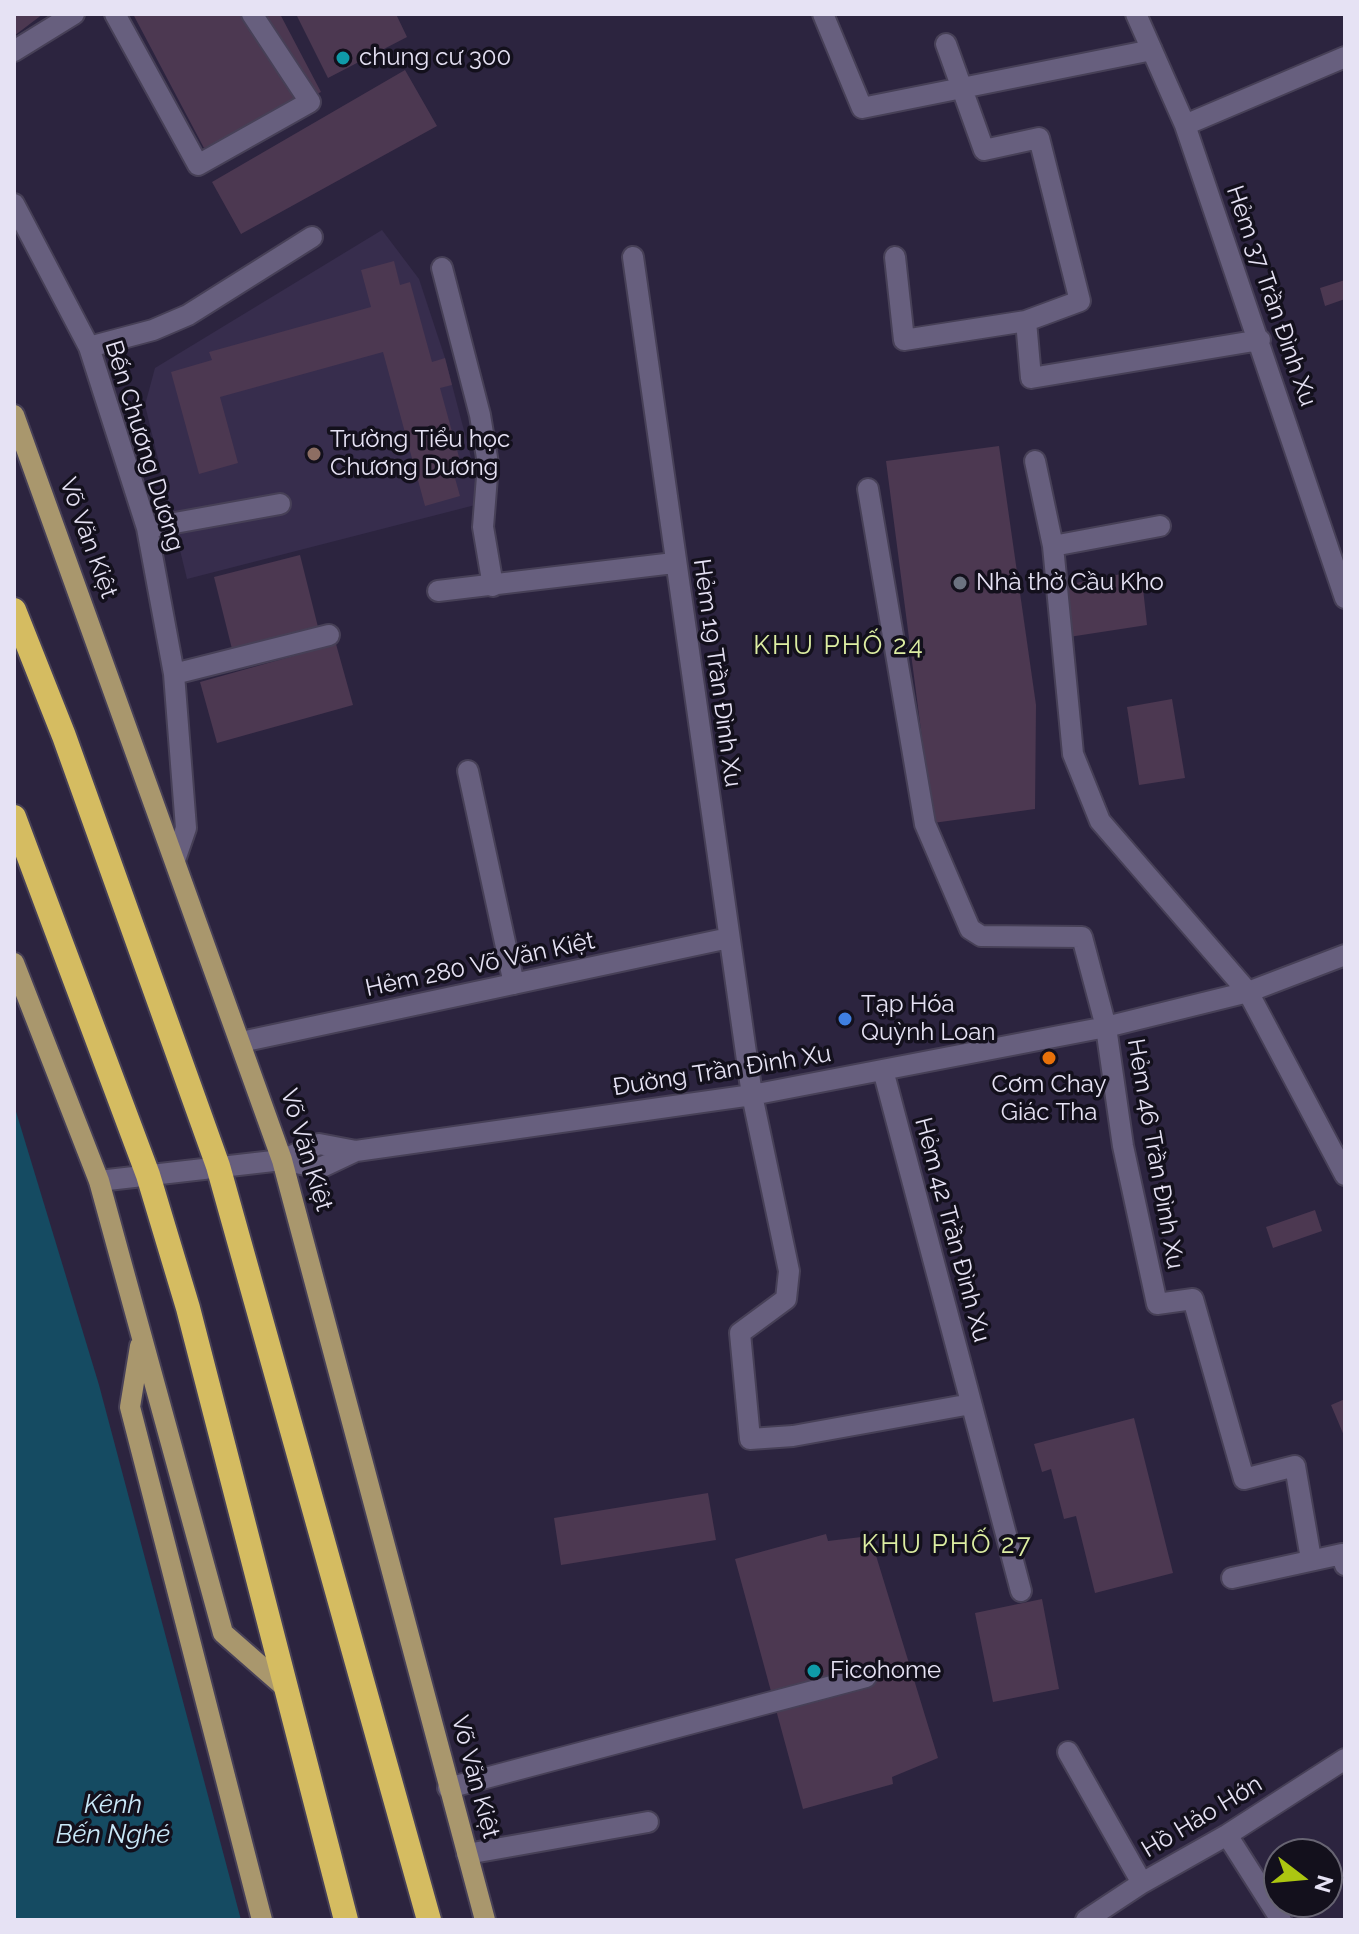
<!DOCTYPE html>
<meta charset="utf-8">
<style>
body{margin:0}
#map{position:relative;width:1359px;height:1934px;overflow:hidden;background:#2c243f;font-family:Raleway,sans-serif}
canvas{display:block}
.frame{position:absolute;inset:0;border:16px solid #e6e2f4;pointer-events:none}
.north{position:absolute;left:1263px;top:1838px;width:80px;height:80px;box-sizing:border-box;background:#13101c;border:2px solid #676472;border-radius:50%;rotate:106deg;font-size:22px;font-weight:700;line-height:32px;text-align:center;color:#e6e2f4}
.north::after{content:'';display:block;margin:auto;width:28px;height:36px;background:#acc611;clip-path:polygon(50% 0,100% 100%,50% 72%,0 100%)}
</style>
<div id="map">
<canvas width="1359" height="1934"></canvas>
<div class="frame"></div>
<div class="north">N</div>
</div>
<script>
const context = document.querySelector('canvas').getContext('2d');
context.lineJoin = 'round';
function fillPath(path, color) { context.fillStyle = color; context.fill(path, 'evenodd'); }
const shape = rows => new Path2D(rows.map(r => 'M' + r).join(''));
function strokePath(path, color, width, dash) { context.strokeStyle = color; context.lineWidth = width; context.lineCap = dash ? 'butt' : 'round'; context.setLineDash(dash || []); context.stroke(path); }
function drawText(font, color, halo, rows, align = 'center') {
  context.font = font + ' Raleway,sans-serif'; context.lineWidth = 7; context.setLineDash([]); context.textBaseline = 'middle'; context.strokeStyle = halo; context.fillStyle = color; for (const [text, x, y, turn = 0] of rows) {
    context.save(); context.translate(x, y); context.rotate((+turn || 0) * Math.PI / 180); context.textAlign = isNaN(turn) ? turn : align; if (halo) context.strokeText(text, 0, 0); context.fillText(text, 0, 0); context.restore();
  }
}
fillPath(shape([
 [382,230,419,279,445,358,483,503,187,579,145,405,155,368]
]), '#372d4d');
fillPath(shape([
 [14,1105,99,1385,241,1920,14,1920]
]), '#154b62');
fillPath(shape([
 [14,14,43,14,14,36],
 [133,14,280,14,321,92,204,148],
 [296,14,396,14,407,37,328,78],
 [405,70,437,126,241,234,212,182],
 [394,261,400,285,410,282,432,362,445,358,452,385,440,388,462,468,453,471,460,496,425,506,383,352,220,397,238,463,199,474,171,372,212,360,209,352,371,307,361,270],
 [1345,280,1345,299,1325,306,1320,288],
 [999,446,1036,705,1035,809,933,823,886,461],
 [300,555,320,635,234,657,214,577],
 [1141,570,1147,625,1069,637,1061,586],
 [336,644,353,705,217,743,200,682],
 [1172,699,1185,778,1139,785,1127,707],
 [1315,1210,1322,1231,1273,1248,1266,1227],
 [1345,1399,1345,1438,1331,1405],
 [1134,1418,1173,1573,1095,1593,1076,1516,1064,1519,1051,1469,1042,1472,1034,1444],
 [708,1493,716,1540,561,1565,554,1518],
 [826,1534,828,1541,870,1536,938,1758,892,1777,893,1784,803,1809,735,1559],
 [1042,1599,1059,1689,993,1702,975,1613]
]), '#4c3851');
const minor = shape([
 [115,14,198,165,310,102,252,14],
 [823,14,862,108,1152,50],
 [1136,14,1185,125,1345,598],
 [14,51,74,14],
 [1185,125,1345,57],
 [14,204,89,347,147,528,174,674,186,828,175,860],
 [633,257,752,1095,789,1271,786,1299,740,1333,750,1439,793,1436,971,1404],
 [895,257,904,340,1026,321,1080,301,1039,138,984,150,946,44],
 [442,268,480,415,488,464,483,527,493,586],
 [1026,321,1031,378,1260,340],
 [89,347,153,330,188,315,312,237],
 [1035,461,1053,546,1073,754,1100,821,1248,992,1345,1175],
 [868,489,925,824,970,929,981,936,1082,937,1106,1027,1123,1146,1157,1304,1193,1299,1244,1479,1295,1466,1311,1559],
 [147,528,280,504],
 [1053,546,1160,526],
 [438,591,674,563],
 [174,674,329,635],
 [468,771,514,984],
 [241,1042,729,938],
 [883,1070,1021,1591],
 [282,1160,320,1168,356,1151],
 [99,1181,282,1160,319,1144,356,1151,752,1095,1106,1027,1248,992,1345,955],
 [1232,1578,1342,1554,1345,1565],
 [1068,1752,1142,1883],
 [448,1788,866,1677],
 [1227,1835,1281,1920],
 [467,1854,648,1822],
 [1086,1920,1142,1883,1227,1835,1345,1759]
]);
const major = shape([
 [14,415,282,1160,485,1920],
 [14,963,99,1181,223,1633,288,1690],
 [140,1346,130,1407,262,1920]
]);
const highway = shape([
 [14,610,64,736,218,1166,429,1920],
 [14,817,148,1175,188,1308,346,1920]
]);
strokePath(minor, '#474057', 24);
strokePath(major, '#474057', 24);
strokePath(highway, '#474057', 28);
strokePath(minor, '#675f7e', 20);
strokePath(major, '#a9976d', 20);
strokePath(highway, '#d5bc61', 24);
for (const [x, y, r, color] of [
 [343,58,8,"#0f9aa8"],
 [314,454,8,"#8d6e63"],
 [960,583,8,"#6b7280"],
 [845,1019,8,"#3f7fe0"],
 [1049,1058,8,"#e8710a"],
 [814,1671,8,"#0f9aa8"]
]) { const dot = new Path2D(); dot.arc(x, y, r, 0, 2 * Math.PI); context.fillStyle = color; context.fill(dot); strokePath(dot, '#13101c', 3); }
drawText('24px', '#e6e2f4', '#13101c', [
 ["chung cư 300",359,58],
 ["Trường Tiểu học",330,440],
 ["Chương Dương",330,468],
 ["Nhà thờ Cầu Kho",976,583],
 ["Tạp Hóa",861,1005],
 ["Quỳnh Loan",861,1033],
 ["Cơm Chay",1049,1085,"center"],
 ["Giác Tha",1049,1113,"center"],
 ["Ficohome",830,1671]
], 'left');
drawText('24px', '#e6e2f4', '#13101c', [
 ["Hẻm 37 Trần Ðình Xu",1271,296,71],
 ["Bến Chương Dương",144,446,73],
 ["Võ Văn Kiệt",88,538,70],
 ["Hẻm 19 Trần Ðình Xu",717,673,82],
 ["Hẻm 280 Võ Văn Kiệt",480,965,-12],
 ["Đường Trần Ðình Xu",722,1071,-9],
 ["Võ Văn Kiệt",306,1150,73],
 ["Hẻm 46 Trần Ðình Xu",1155,1154,80],
 ["Hẻm 42 Trần Ðình Xu",952,1230,75],
 ["Võ Văn Kiệt",475,1777,75],
 ["Hồ Hảo Hớn",1202,1817,-31]
]);
context.letterSpacing = '2px';
drawText('26px', '#ddeea2', '#13101c', [
 ["KHU PHỐ 24",839,646],
 ["KHU PHỐ 27",947,1545]
]);
context.letterSpacing = '0px';
drawText('italic 26px', '#c9e8f8', '#13101c', [
 ["Kênh",113,1805],
 ["Bến Nghé",113,1835]
]);
</script>
